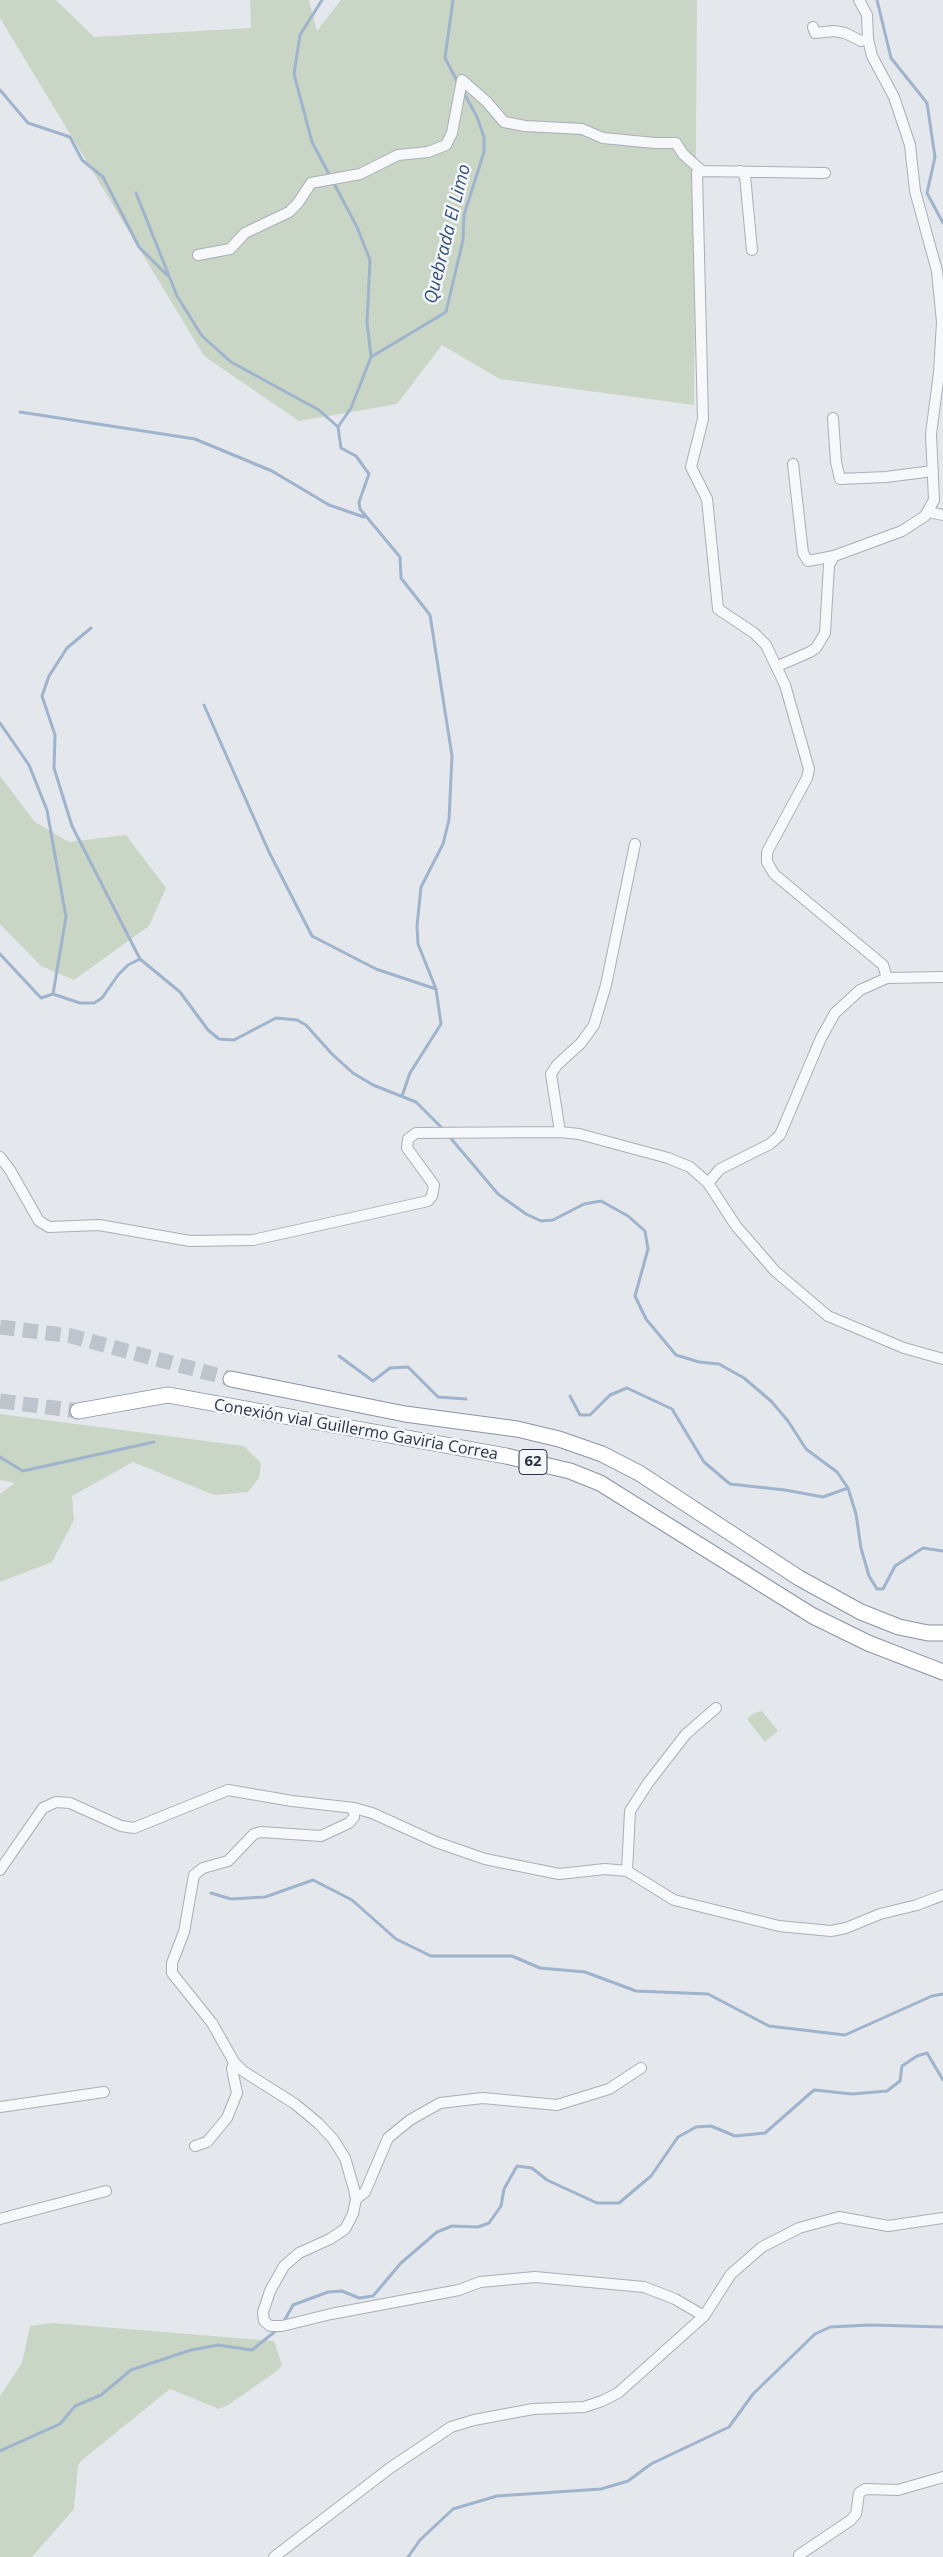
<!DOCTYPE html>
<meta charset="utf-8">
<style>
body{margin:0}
canvas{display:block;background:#e4e7ec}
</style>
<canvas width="943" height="2557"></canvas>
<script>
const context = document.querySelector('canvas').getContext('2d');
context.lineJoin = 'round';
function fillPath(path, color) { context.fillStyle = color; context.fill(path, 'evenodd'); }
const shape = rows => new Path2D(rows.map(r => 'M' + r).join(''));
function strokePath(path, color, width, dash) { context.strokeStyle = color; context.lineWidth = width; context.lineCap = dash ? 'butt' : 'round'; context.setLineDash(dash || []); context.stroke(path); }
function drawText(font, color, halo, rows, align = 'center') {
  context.font = font + ' "Open Sans",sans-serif'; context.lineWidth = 5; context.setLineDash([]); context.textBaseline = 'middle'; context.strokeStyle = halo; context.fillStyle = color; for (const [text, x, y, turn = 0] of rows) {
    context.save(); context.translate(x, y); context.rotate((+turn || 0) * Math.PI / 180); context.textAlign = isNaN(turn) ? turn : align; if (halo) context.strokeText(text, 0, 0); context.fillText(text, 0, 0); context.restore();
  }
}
fillPath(shape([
 [0,0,56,0,94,37,251,28,250,0,309,0,317,31,341,0,697,0,694,405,500,379,442,345,397,404,299,421,204,356,0,18],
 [0,776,35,822,69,842,126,835,166,888,149,926,74,980,41,966,0,924],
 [0,1414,244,1446,261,1463,259,1478,248,1492,214,1495,133,1462,72,1496,74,1520,52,1562,0,1582,0,1494,15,1483,0,1480],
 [762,1711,778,1731,765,1742,747,1719,754,1713],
 [53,2323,274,2341,282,2365,277,2371,228,2405,219,2409,170,2389,82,2460,78,2465,74,2509,32,2557,0,2557,0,2396,22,2363,30,2326]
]), '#c9d6c5');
strokePath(shape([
 [322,0,300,35,294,74,312,142,357,227,370,260,367,323,371,356],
 [453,0,445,58,458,83],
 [877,0,891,58,927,103,935,157,927,193,943,223],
 [0,90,28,123,70,137,82,160,103,177,139,247,167,275],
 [136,193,177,296,202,336,231,362,319,410,338,427],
 [20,412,195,439,272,471,329,505,364,517],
 [91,628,67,648,49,676,42,696,55,735,54,768,72,826,140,959],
 [204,705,269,852,312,936,376,969,436,989],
 [0,723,29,765,47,810,66,917,53,994],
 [0,954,41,998,53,994,80,1003,94,1003,102,998,118,975,128,965,140,959,180,992,208,1030,219,1039,234,1040,276,1018,297,1020,306,1025,332,1054,353,1073,373,1085,416,1102,444,1130],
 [402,1096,410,1073,441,1024,436,989,418,944,417,926,421,887,443,844,449,820,452,756,430,615,401,578,400,557,360,509,359,502,369,474,356,456,341,448,338,427,351,408,371,357,446,312,463,240,464,215,484,152,484,137,477,117,463,91],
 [448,1135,498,1194,526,1214,541,1221,553,1220,584,1204,601,1201,628,1216,645,1231,648,1249,635,1296,646,1319,676,1355,699,1362,719,1364,744,1378,771,1401,788,1421,806,1449,837,1472,848,1488,856,1514,861,1548,869,1576,877,1589,883,1589,895,1566,923,1548,943,1551],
 [339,1356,373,1381,390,1368,408,1367,438,1397,466,1399],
 [570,1396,580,1415,590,1415,610,1395,627,1388,672,1409,704,1462,730,1484,785,1490,823,1497,848,1488],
 [0,1457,23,1471,154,1442],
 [211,1893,231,1899,265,1897,313,1880,352,1900,396,1939,431,1956,512,1956,540,1968,585,1972,636,1991,708,1994,769,2026,845,2035,932,1996,943,1994],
 [283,2323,293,2305,328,2292,342,2291,359,2298,373,2296,401,2263,437,2232,452,2226,478,2227,489,2223,501,2206,504,2189,517,2166,532,2168,547,2180,597,2203,619,2203,651,2176,678,2137,696,2127,711,2126,735,2136,765,2133,814,2090,852,2094,887,2091,900,2081,902,2066,917,2056,927,2053,943,2080],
 [0,2451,60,2424,75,2406,101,2395,131,2370,191,2350,218,2345,252,2350,278,2329],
 [408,2557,420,2540,453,2509,497,2496,601,2489,628,2481,651,2464,729,2427,753,2394,815,2334,830,2327,870,2325,943,2327]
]), '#9fb4cc', 3);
strokePath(shape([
 [0,1327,71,1336,231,1379],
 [0,1401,78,1411]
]), '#bfc3cb', 15, [15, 8]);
const minor = shape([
 [813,27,815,33,834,31,845,33,861,41,868,39],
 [462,80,487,102,504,122,525,126,582,129,603,138,655,143,676,143,683,154,702,171],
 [740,171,745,176,752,250],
 [198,255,230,249,245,233,289,212,298,203,311,183,360,174,398,155,428,152,446,145,452,133,462,80],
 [833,418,836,462,840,479,886,477,933,471],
 [793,464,803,553,808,561,834,556],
 [929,512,943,515],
 [778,666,810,652,816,648,825,633,829,565,834,556,902,531,925,516,934,500,931,434,939,373,942,322,937,271,915,191,910,145,894,97,872,56,868,39,867,15,859,0],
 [887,978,943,977],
 [560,1132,551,1074,557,1065,581,1043,594,1025,606,985,635,844],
 [0,1157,10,1170,39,1221,49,1227,99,1225,190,1241,253,1240,428,1201,432,1196,434,1185,407,1148,408,1139,416,1133,560,1132,579,1134,668,1158,690,1167,708,1183,736,1226,775,1271,828,1316,904,1348,943,1359],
 [708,1183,720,1169,770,1144,780,1135,821,1038,835,1013,860,990,887,978,883,965,774,874,767,862,767,852,807,778,809,769,785,685,766,645,754,633,718,609,707,499,691,467,703,419,697,173,702,171,825,173],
 [0,1870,43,1808,56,1802,70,1803,121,1826,134,1828,228,1790,292,1801,354,1808],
 [627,1871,630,1811,648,1783,686,1734,716,1708],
 [0,2107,104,2092],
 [195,2146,207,2142,227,2118,237,2093,232,2069,234,2062],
 [356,2199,365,2192,388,2138,410,2120,440,2103,483,2098,557,2105,609,2089,641,2068],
 [0,2219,106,2191],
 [704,2316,675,2299,644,2287,535,2277,480,2282,459,2290,331,2314,282,2326,270,2326,264,2321,263,2312,270,2291,284,2266,299,2253,330,2239,345,2229,353,2214,356,2199,354,2189,345,2158,333,2139,318,2123,295,2104,243,2071,234,2062,212,2023,172,1973,172,1963,184,1932,194,1875,203,1868,228,1861,254,1834,261,1832,321,1836,349,1823,354,1817,354,1808,372,1813,436,1842,485,1859,559,1874,605,1869,627,1871,674,1900,779,1926,831,1931,846,1928,880,1914,917,1905,943,1895],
 [799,2555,851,2520,856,2514,859,2493,865,2489,898,2490,943,2477],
 [274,2557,390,2468,451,2427,474,2420,533,2409,584,2407,602,2401,618,2393,704,2316,731,2274,762,2247,799,2228,839,2217,888,2226,943,2218]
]);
const highway = shape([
 [231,1379,405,1414,517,1429,559,1439,602,1454,639,1473,799,1578,861,1612,899,1627,928,1633,943,1633],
 [78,1411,168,1395,506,1456,570,1471,600,1483,813,1616,868,1643,943,1672]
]);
strokePath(minor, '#a9aeb7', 12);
strokePath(highway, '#8b94a3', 17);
strokePath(minor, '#f7f8fa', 10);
strokePath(highway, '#fff', 15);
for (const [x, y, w] of [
 [533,1462,28]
]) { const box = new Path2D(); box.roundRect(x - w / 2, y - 12.5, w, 25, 4); context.fillStyle = '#f4f6f9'; context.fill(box); strokePath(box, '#2b3445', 1); }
drawText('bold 15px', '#2b3445', null, [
 ["62",533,1462]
]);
drawText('16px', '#2b3445', '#f4f6f9', [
 ["Conexión vial Guillermo Gaviria Correa",356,1430,10]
]);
drawText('italic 18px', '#34527a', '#f4f6f9', [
 ["Quebrada El Limo",448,234,-76]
]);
</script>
